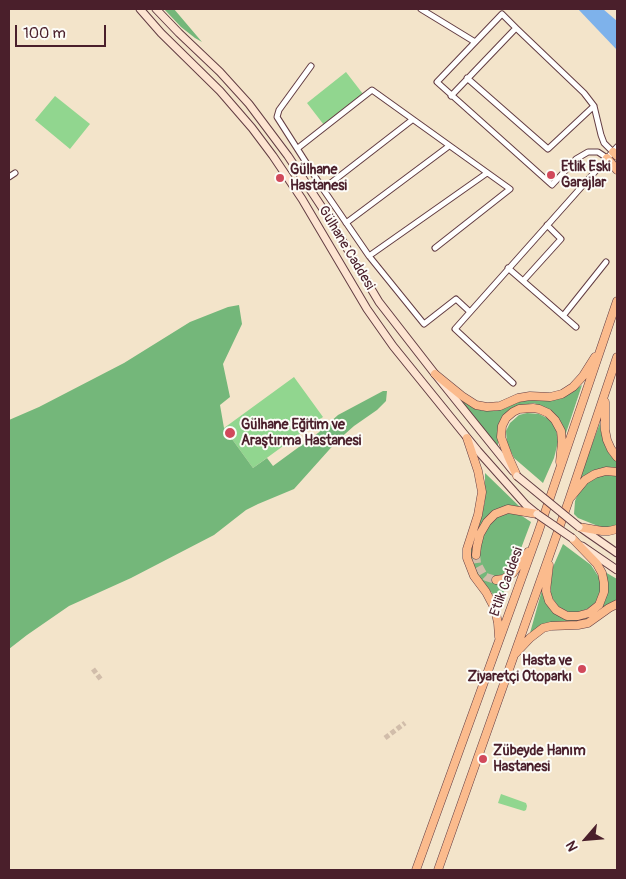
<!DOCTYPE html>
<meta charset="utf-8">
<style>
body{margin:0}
#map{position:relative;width:626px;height:879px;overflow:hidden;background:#f3e4ca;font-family:Pangolin,sans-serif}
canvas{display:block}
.frame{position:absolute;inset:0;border:10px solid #4a1f2b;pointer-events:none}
.north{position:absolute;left:561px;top:814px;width:50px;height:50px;-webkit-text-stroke:4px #fdfcf7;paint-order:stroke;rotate:243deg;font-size:14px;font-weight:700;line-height:20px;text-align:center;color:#4a1f2b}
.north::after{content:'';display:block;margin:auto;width:18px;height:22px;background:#4a1f2b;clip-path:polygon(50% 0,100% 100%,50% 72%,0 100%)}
.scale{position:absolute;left:15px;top:25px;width:91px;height:22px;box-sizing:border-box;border:2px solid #4a1f2b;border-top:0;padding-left:6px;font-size:15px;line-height:18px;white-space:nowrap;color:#4a1f2b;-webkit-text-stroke:4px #fdfcf7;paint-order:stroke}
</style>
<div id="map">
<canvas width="626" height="879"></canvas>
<div class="frame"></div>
<div class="north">N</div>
<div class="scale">100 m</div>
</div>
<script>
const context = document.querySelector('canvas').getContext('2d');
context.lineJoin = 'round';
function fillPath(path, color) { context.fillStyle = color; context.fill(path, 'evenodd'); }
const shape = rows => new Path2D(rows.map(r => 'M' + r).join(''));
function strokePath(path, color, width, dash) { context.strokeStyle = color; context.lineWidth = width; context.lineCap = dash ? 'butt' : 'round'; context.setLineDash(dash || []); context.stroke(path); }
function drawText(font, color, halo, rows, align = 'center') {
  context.font = font + ' Pangolin,sans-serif'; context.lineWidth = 4; context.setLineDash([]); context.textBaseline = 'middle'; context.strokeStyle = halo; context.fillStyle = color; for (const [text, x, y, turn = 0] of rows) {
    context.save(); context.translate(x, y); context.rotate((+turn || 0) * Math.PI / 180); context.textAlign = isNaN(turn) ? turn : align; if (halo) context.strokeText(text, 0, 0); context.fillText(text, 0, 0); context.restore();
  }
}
fillPath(shape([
 [346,72,363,94,324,125,307,103],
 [55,96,90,124,70,149,35,120],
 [294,377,323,417,253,468,224,428],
 [501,794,526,803,527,806,526,810,524,811,498,803]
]), '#91d68f');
fillPath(shape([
 [164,9,174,9,202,42,195,38,181,27],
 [239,305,242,324,223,364,230,397,220,405,224,428,253,468,267,458,273,466,318,433,338,415,383,391,387,391,386,401,377,410,354,426,337,441,294,489,258,504,246,510,214,535,131,578,69,606,27,635,9,649,9,420,39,407,124,363,190,322,228,307],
 [582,385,565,436,555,415,548,409,534,403,523,405,516,408,498,433,498,446,475,420,453,391,474,407,483,411,496,411,506,408,515,403,524,401,566,396],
 [527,413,539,414,549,419,556,428,558,442,554,458,543,483,514,458,507,444,506,431,510,423,519,415],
 [600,423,601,432,606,448,610,455,617,462,617,469,578,482],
 [485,473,520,507,502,508,492,513,485,519,477,535,473,555,479,555,480,543,482,534,495,517,502,513,511,513,519,514,531,522,514,567,505,575,496,577,496,582,507,583,499,607,492,593,476,573,472,564,470,551,472,544,485,502],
 [603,474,617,476,617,526,603,528,578,518,574,514,575,501,578,494,585,484,593,478],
 [563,544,591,565,600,579,600,592,597,601,589,608,580,612,569,612,562,609,558,606,551,596,551,582,553,567],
 [605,572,617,579,617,600,586,620,530,633,542,590,544,598,551,609,568,619,582,619,586,618,603,604,605,601,608,590,608,585]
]), '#74b77a');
fillPath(shape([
 [578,9,603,9,617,21,617,50]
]), '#7eb2eb');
strokePath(shape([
 [93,669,102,681],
 [385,738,405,723]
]), '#d1bdaa', 5, [5, 2.5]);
strokePath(shape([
 [476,555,477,563,483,574,486,577,496,580]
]), '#d1bdaa', 8, [8, 4]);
const street = shape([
 [421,9,475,42],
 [516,28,502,14,437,82,552,185,576,159,588,152,598,152,607,158],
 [311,66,279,110,277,117,323,189,369,256,424,324,456,299,470,312],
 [467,78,548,149,594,106],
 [451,96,516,28,584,93,594,106,601,135,604,143,613,152],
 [298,148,372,90,510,189,435,248],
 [9,177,15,173],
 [323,189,412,120],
 [346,223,449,146],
 [369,256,487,173],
 [508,268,576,327],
 [523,281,561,239,547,225],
 [563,316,606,262],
 [513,383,455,329,617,147]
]);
const secondary = shape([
 [140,9,161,33,220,91,252,128,273,156,302,199,367,309,393,346,478,451,526,505,537,514],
 [156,9,179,33,220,72,249,104,288,156,327,215,379,302,435,374,513,471],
 [581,528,617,553],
 [582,546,617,570]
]);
const primary = shape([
 [613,152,617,156],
 [607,158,617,170],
 [435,374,462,396,476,405,487,407,500,406,518,398,530,396,550,397,562,394,573,387,583,376,595,357],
 [605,402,605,430,607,440,611,449,617,457],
 [467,438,478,471,482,492,478,515,467,549,467,558,474,576,486,592,495,609,498,623,499,637],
 [517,476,508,456,501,437,502,426,506,418,513,412,519,409,533,408,539,409,548,413,555,420,561,431,562,442,560,462],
 [571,497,585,480,595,474,606,471,617,472],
 [579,527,602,531,609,531,617,529],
 [476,555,477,546,480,534,487,522,495,514,508,509,537,514],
 [549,565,546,591,549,601,556,610,567,616,578,616,589,613,599,605,604,592,604,583,602,573,597,564,572,538],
 [496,580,503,579,513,573,528,552],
 [515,654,530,638,543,628,551,626,578,625,588,623,609,608,617,604],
 [416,870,538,533,617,301],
 [438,870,569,500,617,357]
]);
strokePath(street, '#633d43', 7);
strokePath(secondary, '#633d43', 9);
strokePath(primary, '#633d43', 9);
strokePath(street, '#fff', 5);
strokePath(secondary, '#fde4d1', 7);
strokePath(primary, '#fbbb8d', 8);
const secondaryBridge = shape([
 [517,476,579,527],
 [537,514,572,538]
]);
strokePath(secondaryBridge, '#633d43', 9, []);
strokePath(secondaryBridge, '#fde4d1', 7);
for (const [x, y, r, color] of [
 [551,175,5,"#d1495b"],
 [280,178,5,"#d1495b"],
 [230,433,6,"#d1495b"],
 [582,669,5,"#d1495b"],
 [483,759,5,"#d1495b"]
]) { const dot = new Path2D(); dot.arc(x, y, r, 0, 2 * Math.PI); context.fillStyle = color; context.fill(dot); strokePath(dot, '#fdfcf7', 2); }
drawText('bold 14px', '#4a1f2b', '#fdfcf7', [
 ["Etlik Eski",561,167],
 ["Garajlar",561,183],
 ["Gülhane",290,170],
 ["Hastanesi",290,186],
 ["Gülhane Eğitim ve",241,425],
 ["Araştırma Hastanesi",241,441],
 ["Hasta ve",572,661,"right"],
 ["Ziyaretçi Otoparkı",572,677,"right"],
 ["Zübeyde Hanım",493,751],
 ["Hastanesi",493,767]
], 'left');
drawText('14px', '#4a1f2b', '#fdfcf7', [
 ["Gülhane Caddesi",346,248,59],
 ["Etlik Caddesi",507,582,-70]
]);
</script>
